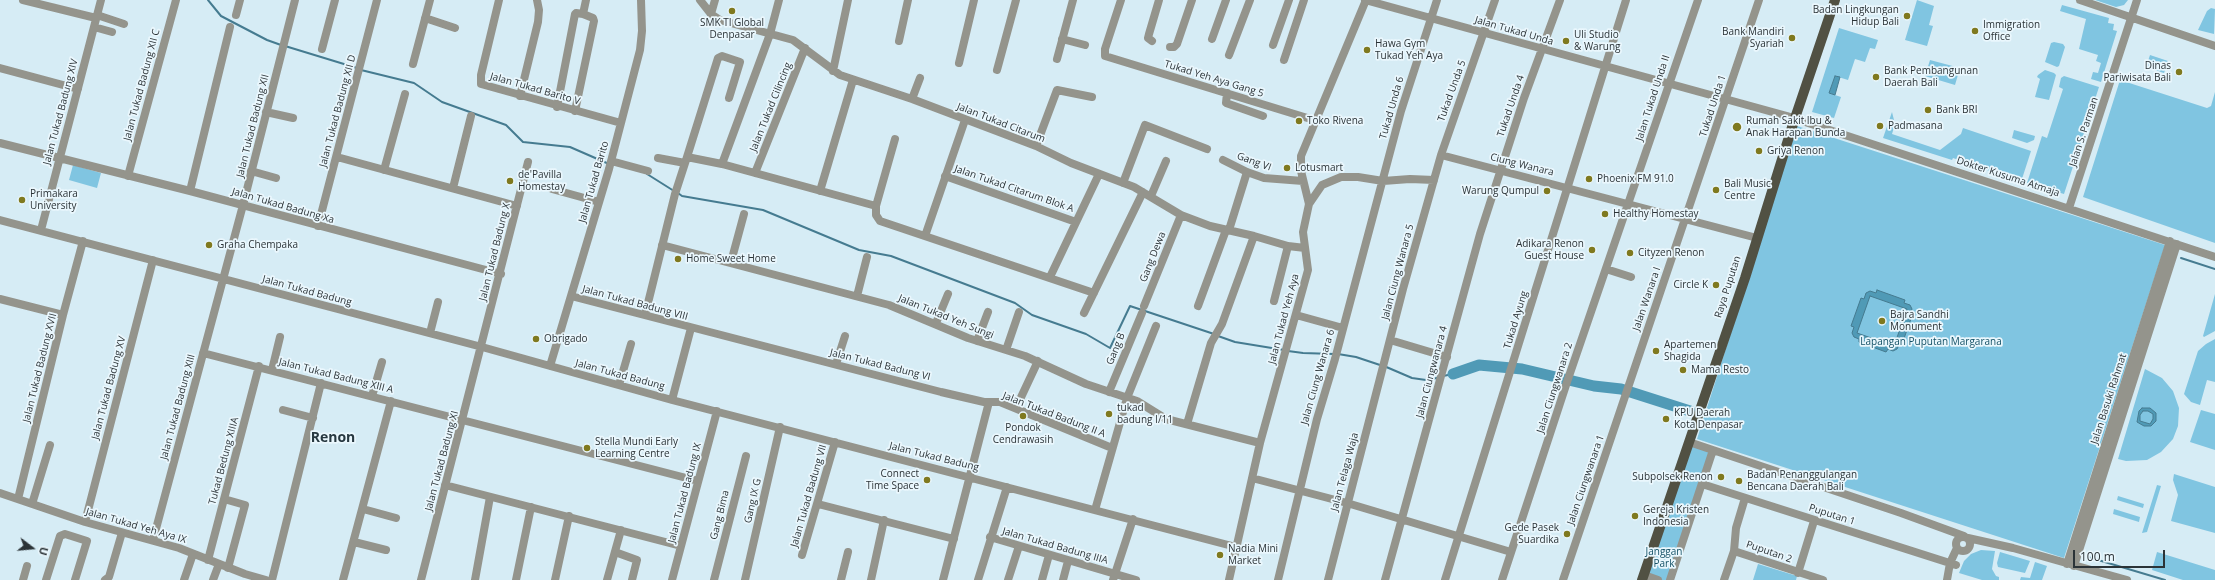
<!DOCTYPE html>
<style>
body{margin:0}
#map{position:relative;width:2215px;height:580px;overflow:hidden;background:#d6ecf5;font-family:"Open Sans",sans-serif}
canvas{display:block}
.north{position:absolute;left:12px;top:528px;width:40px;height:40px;-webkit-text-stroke:3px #eaf7fd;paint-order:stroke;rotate:106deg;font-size:11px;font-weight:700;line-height:16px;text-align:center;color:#2b3337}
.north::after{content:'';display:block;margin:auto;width:14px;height:18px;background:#2b3337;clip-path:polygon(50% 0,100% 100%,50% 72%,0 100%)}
.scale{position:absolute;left:2073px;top:550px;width:92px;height:18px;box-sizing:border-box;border:2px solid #2b3337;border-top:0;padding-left:5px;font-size:12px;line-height:14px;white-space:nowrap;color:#2b3337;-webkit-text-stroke:3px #eaf7fd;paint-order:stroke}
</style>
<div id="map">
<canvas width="2215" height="580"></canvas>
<div class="north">U</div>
<div class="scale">100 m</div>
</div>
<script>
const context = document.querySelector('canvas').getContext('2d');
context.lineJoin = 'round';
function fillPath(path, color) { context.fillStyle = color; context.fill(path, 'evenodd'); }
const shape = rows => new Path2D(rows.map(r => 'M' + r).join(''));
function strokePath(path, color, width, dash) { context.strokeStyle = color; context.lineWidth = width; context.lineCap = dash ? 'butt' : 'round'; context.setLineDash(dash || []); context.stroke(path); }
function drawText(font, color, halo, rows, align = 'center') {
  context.font = font + ' "Open Sans",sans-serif'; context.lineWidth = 3.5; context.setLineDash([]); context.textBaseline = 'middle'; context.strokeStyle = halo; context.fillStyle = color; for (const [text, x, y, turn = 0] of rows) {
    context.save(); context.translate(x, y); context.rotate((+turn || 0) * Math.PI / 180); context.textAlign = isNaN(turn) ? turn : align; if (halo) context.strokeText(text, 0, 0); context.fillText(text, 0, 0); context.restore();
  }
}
fillPath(shape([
 [1917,0,1934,6,1929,25,1933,26,1927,46,1905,40],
 [2095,0,2128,0,2124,5,2116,7],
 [2062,5,2109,18,2108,23,2114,24,2113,30,2117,31,2101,82,2091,79,2093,72,2098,73,2101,63,2096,61,2098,55,2079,49,2086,19,2060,11],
 [2211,8,2215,9,2214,34,2198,30,2207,11],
 [1839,28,1878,40,1875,49,1870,48,1865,62,1855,59,1848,80,1835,76,1829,93,1841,97,1834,118,1812,112],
 [2054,42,2063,44,2065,47,2059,66,2057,67,2045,62,2051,43],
 [2150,55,2168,61,2164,73,2146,67],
 [1930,60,1960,68,1955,85,1925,76],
 [2045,70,2054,73,2056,75,2049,100,2035,97,2040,79,2037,77,2038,75],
 [2064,76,2099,87,2064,194,2027,183,2042,136,2047,138,2063,89,2059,87,2061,78],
 [2120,80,2207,108,2211,106,2215,92,2215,243,2083,197],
 [1892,112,1895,124,1892,134,1940,150,1961,134,1963,128,2031,151,2021,182,1953,158,1952,160,1883,138],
 [1797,126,2165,245,2064,558,1697,439],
 [2014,130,2035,136,2034,140,2027,143,2012,138],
 [73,165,101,173,97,188,69,180],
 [2215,294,2215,331,2204,337,2203,336],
 [2215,339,2215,382,2207,380,2200,405,2191,402,2184,394,2198,351,2206,344],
 [2145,369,2162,378,2173,391,2179,408,2178,426,2173,439,2161,452,2147,460,2126,461,2118,459],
 [2201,410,2215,414,2215,450,2190,442],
 [1690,443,1713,451,1669,580,1644,580],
 [2174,474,2215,487,2215,533,2171,521,2178,495,2173,480],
 [2157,485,2161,486,2147,532,2142,533],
 [2118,496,2144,504,2143,508,2117,500],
 [2114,509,2140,517,2139,522,2113,514],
 [1981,550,1995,551,1992,569,1996,576,1999,577,1999,580,1982,580,1959,573,1964,561,1971,554],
 [2000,552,2030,561,2025,573,1998,567,1997,563],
 [2157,552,2215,570,2215,580,2183,580,2152,570],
 [2035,562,2047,566,2042,580,2020,580,2021,577,2030,578],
 [1758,564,1797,576,1796,580,1753,580]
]), '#80c5e1');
const water = shape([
 [1835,76,1840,77,1835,95,1829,93,1835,76],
 [1877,290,1905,300,1904,303,1910,305,1912,309,1910,315,1912,316,1902,344,1900,343,1897,349,1893,351,1888,349,1886,352,1859,342,1859,339,1854,337,1852,333,1854,327,1851,326,1861,298,1864,299,1866,293,1870,291,1876,293,1877,290],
 [1870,296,1907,309,1894,346,1857,333,1870,296],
 [2142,408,2150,408,2156,413,2156,421,2151,426,2144,426,2137,422,2139,411,2142,408],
 [2143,411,2148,411,2153,414,2153,419,2150,424,2140,421,2140,415,2143,411]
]);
fillPath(water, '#509ab6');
strokePath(water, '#457b90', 1);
strokePath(shape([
 [208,0,221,16,267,40,281,45],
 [285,46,357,68],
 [361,70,414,83,442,102,506,125,523,142,570,147,609,164],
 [647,174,674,191],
 [678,193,682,196,763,210,859,250,891,256,1015,303,1032,315,1086,334,1110,348,1130,306,1214,334],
 [2181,258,2215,269],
 [1218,336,1235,342,1284,350],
 [1288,351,1303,353,1334,354],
 [1338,354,1356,357,1380,365],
 [1384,366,1412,378,1426,380,1437,378],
 [1443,376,1453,374],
 [2088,557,2165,580]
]), '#457b90', 2);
strokePath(shape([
 [1453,374,1479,365,1522,369,1594,386,1621,389,1690,411]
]), '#509ab6', 11);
strokePath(shape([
 [23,0,96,18],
 [499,0,481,75,481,84,621,123],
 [700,0,711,14,720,20,793,40,840,75,912,99,1036,146,1071,163,1134,187,1181,215,1210,226,1254,236,1288,246,1305,248],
 [1121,0,1105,49,1105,56,1314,120],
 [1365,0,1787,116,2215,257],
 [2080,0,2215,46],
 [583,14,586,0],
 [711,14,715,0],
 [97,15,124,24],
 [236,15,240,0],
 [425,18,455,28],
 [94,27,112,32],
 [1062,39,1085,45],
 [1212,39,1226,0],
 [899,41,908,0],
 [1152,41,1148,38,1149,34,1159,0],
 [1273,45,1289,0],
 [1170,47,1174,47,1177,44,1192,0],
 [322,49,335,0],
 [1229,55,1250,0],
 [1057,59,1073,0],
 [1284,60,1304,0],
 [959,63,974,0],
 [413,64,430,0],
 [0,68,78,89],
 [997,70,1016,0],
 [833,71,848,0],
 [1227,93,1226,103,1263,116],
 [520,96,538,22,539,10,537,0],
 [912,99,920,78],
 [557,107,575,14,576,13,583,14,593,18,594,21,575,111],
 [266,112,293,118],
 [895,139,876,206,876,215,880,221,1094,293],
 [0,143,190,191,501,274],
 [1036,146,1057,90,1092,97],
 [1441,155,1757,238],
 [337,157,517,206],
 [687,157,718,58,722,56,740,62,729,98],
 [658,158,685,163],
 [1223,160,1247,172,1264,178,1303,181],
 [611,161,648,171],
 [722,164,770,34,779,0],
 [384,170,405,94],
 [251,171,276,178],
 [755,173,805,48],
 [128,176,176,0],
 [945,176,1076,222],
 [1123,183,1145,125,1207,149],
 [453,188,471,116],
 [552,189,599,202],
 [190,191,230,27],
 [820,191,853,80],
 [1151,196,1166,161],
 [1309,204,1322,185,1341,177,1358,177,1383,181,1410,179,1434,180],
 [2069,208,2137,0],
 [0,220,482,347,672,400,1236,547],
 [318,226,377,0],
 [41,230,101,0],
 [1229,230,1247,172],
 [925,236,965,120],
 [662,245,889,305,968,338,1025,356,1086,384,1137,401,1166,419,1260,443],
 [731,262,744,214],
 [1606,269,1631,277],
 [1050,277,1099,174],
 [571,296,941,392,984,402,1000,402,1112,448],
 [857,296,867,257],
 [0,299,63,315],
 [1274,301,1288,246],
 [1144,306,1181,215],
 [1198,306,1226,230],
 [1084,313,1143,192],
 [645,315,675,194,687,157,722,164,876,206],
 [1296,315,1343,328],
 [936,323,948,294],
 [430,333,438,302],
 [1390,340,1447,357],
 [977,341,988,312],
 [1006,350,1019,312],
 [203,353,698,481],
 [836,364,845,336],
 [550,366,609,169,640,50,642,31,641,0],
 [272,370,280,337],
 [619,385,631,344],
 [1109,392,1142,313],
 [372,396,382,362],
 [672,400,691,328],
 [1016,408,1038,361],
 [283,410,313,418],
 [1187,424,1211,343,1222,324,1254,236],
 [1689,442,1901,513,1964,536],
 [1252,478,1347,503,1511,552],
 [1702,484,1956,565],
 [445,485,681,546],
 [0,493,85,522,179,548,245,574,266,580],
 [18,499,63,315,83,241],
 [224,499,245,505,228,568],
 [32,504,50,445],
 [818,504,954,539],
 [363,509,396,518],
 [1095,510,1127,398,1156,326],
 [85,522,153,260],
 '1956 544a7 7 0 1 1 14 0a7 7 0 1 1-14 0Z',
 [990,537,1136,580],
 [1968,538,2013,548,2127,580],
 [153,540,243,205,295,0],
 [354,542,386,550],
 [1734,551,1823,580],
 [615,552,637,560,632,580],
 [802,555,835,442],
 [208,560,259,366],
 [2067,564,2170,241],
 [2074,566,2177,244],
 [1798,573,1814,521],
 [1644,575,1658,580],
 [23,580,27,566],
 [46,580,60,536,65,534,87,541,75,580],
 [105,580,109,577,121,536],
 [184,580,193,554],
 [213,580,219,564],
 [272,580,321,383],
 [343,580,391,401],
 [421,580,528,162],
 [475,580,490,497],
 [516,580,531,507],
 [555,580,569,516],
 [607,580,621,530],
 [672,580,717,411],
 [714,580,746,456],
 [745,580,780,427],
 [841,580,848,552],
 [871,580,884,520],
 [943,580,989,402],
 [978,580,1007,487],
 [1008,580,1019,546],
 [1042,580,1049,555],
 [1063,580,1068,561],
 [1113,580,1133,519],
 [1229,580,1260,443,1308,270,1303,232,1309,204,1301,171,1301,156,1366,0],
 [1278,580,1317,419,1335,359,1401,111,1437,0],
 [1328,580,1403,289,1441,155,1495,0],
 [1385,580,1480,234,1524,98,1560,0],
 [1445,580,1626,0],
 [1502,580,1568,379,1698,0],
 [1563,580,1759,0],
 [1670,580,1713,450],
 [1724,580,1734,551,1736,528,1745,498],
 [1947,580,1950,563,1957,548]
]), '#94948c', 8);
strokePath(shape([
 [1642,580,1745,278,1793,124,1835,0]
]), '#515143', 10);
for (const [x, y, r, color] of [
 [732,11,4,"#7f791f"],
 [1907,16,4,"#7f791f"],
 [1975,31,4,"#7f791f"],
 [1792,38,4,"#7f791f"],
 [1566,41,4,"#7f791f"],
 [1367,50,4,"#7f791f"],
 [2179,72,4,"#7f791f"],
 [1876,77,4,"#7f791f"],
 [1928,110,4,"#7f791f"],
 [1299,121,4,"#7f791f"],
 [1880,126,4,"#7f791f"],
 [1737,127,5,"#7f791f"],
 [1759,151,4,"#7f791f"],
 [1287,168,4,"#7f791f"],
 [1589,179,4,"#7f791f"],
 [510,181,4,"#7f791f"],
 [1716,190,4,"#7f791f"],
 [1547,191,4,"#7f791f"],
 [22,200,4,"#7f791f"],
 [1605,214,4,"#7f791f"],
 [209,245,4,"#7f791f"],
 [1592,250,4,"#7f791f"],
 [1630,253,4,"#7f791f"],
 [678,259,4,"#7f791f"],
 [1716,285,4,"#7f791f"],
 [1882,321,4,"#7f791f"],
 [536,339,4,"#7f791f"],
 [1656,351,4,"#7f791f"],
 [1683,370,4,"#7f791f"],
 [1109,414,4,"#7f791f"],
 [1023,416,4,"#7f791f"],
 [1666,419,4,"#7f791f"],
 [587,448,4,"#7f791f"],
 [1721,477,4,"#7f791f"],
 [927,480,4,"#7f791f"],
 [1739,481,4,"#7f791f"],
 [1635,516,4,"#7f791f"],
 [1567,534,4,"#7f791f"],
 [1220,555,4,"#7f791f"]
]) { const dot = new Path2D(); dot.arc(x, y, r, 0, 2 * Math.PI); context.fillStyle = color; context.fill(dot); strokePath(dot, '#eaf7fd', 1.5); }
drawText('10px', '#2b3337', '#eaf7fd', [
 ["Badan Lingkungan",1899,10,"right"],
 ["Hidup Bali",1899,22,"right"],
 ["SMK TI Global",732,23,"center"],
 ["Denpasar",732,35,"center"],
 ["Immigration",1983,25],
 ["Office",1983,37],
 ["Bank Mandiri",1784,32,"right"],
 ["Syariah",1784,44,"right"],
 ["Uli Studio",1574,35],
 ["& Warung",1574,47],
 ["Hawa Gym",1375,44],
 ["Tukad Yeh Aya",1375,56],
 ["Dinas",2171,66,"right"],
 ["Pariwisata Bali",2171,78,"right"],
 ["Bank Pembangunan",1884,71],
 ["Daerah Bali",1884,83],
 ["Bank BRI",1936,110],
 ["Toko Rivena",1307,121],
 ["Rumah Sakit Ibu &",1746,121],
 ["Anak Harapan Bunda",1746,133],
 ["Padmasana",1888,126],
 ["Griya Renon",1767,151],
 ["Lotusmart",1295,168],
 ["de'Pavilla",518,175],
 ["Homestay",518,187],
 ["Phoenix FM 91.0",1597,179],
 ["Bali Music",1724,184],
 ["Centre",1724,196],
 ["Warung Qumpul",1539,191,"right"],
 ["Primakara",30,194],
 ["University",30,206],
 ["Healthy Homestay",1613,214],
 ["Adikara Renon",1584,244,"right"],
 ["Guest House",1584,256,"right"],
 ["Graha Chempaka",217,245],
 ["Cityzen Renon",1638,253],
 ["Home Sweet Home",686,259],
 ["Circle K",1708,285,"right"],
 ["Bajra Sandhi",1890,315],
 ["Monument",1890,327],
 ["Obrigado",544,339],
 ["Apartemen",1664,345],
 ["Shagida",1664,357],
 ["Mama Resto",1691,370],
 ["tukad",1117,408],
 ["badung I/11",1117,420],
 ["KPU Daerah",1674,413],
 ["Kota Denpasar",1674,425],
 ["Pondok",1023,428,"center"],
 ["Cendrawasih",1023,440,"center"],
 ["Stella Mundi Early",595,442],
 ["Learning Centre",595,454],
 ["Connect",919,474,"right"],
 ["Time Space",919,486,"right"],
 ["Badan Penanggulangan",1747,475],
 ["Bencana Daerah Bali",1747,487],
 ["Subpolsek Renon",1713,477,"right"],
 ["Gereja Kristen",1643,510],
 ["Indonesia",1643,522],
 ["Gede Pasek",1559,528,"right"],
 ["Suardika",1559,540,"right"],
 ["Nadia Mini",1228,549],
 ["Market",1228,561]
], 'left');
drawText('10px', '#2b3337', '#eaf7fd', [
 ["Jalan Tukad Unda",1514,31,16],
 ["Tukad Yeh Aya Gang 5",1214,79,17],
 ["Jalan Tukad Badung XII C",142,85,-75],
 ["Jalan Tukad Barito V",535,89,16],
 ["Tukad Unda 5",1452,91,-70],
 ["Jalan Tukad Unda II",1653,98,-72],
 ["Tukad Unda 4",1511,106,-71],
 ["Tukad Unda 1",1713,106,-72],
 ["Jalan Tukad Cilincing",771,107,-68],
 ["Tukad Unda 6",1392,108,-74],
 ["Jalan Tukad Badung XII D",338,111,-75],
 ["Jalan Tukad Badung XIV",61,112,-75],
 ["Jalan Tukad Citarum",1001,123,21],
 ["Jalan Tukad Badung XII",253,126,-76],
 ["Jalan S. Parman",2084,132,-72],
 ["Gang VI",1254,162,20],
 ["Ciung Wanara",1522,165,14],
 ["Dokter Kusuma Atmaja",2008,177,18],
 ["Jalan Tukad Barito",594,182,-74],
 ["Jalan Tukad Citarum Blok A",1014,189,19],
 ["Jalan Tukad Badung Xa",283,206,16],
 ["Jalan Tukad Badung X",495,252,-76],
 ["Gang Dewa",1153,257,-68],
 ["Jalan Ciung Wanara 5",1398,272,-75],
 ["Raya Puputan",1728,287,-72],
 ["Jalan Tukad Badung",307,291,15],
 ["Jalan Wanara I",1647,299,-71],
 ["Jalan Tukad Badung VIII",635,303,15],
 ["Jalan Tukad Yeh Sungi",946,317,22],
 ["Jalan Tukad Yeh Aya",1284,319,-75],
 ["Tukad Ayung",1516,320,-73],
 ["Gang B",1116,349,-68],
 ["Jalan Tukad Badung VI",880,365,14],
 ["Jalan Tukad Badung XVII",40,368,-76],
 ["Jalan Ciungwanara 4",1432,372,-75],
 ["Jalan Tukad Badung",620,375,15],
 ["Jalan Tukad Badung XIII A",336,376,14],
 ["Jalan Ciung Wanara 6",1318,377,-74],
 ["Jalan Tukad Badung XV",109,388,-75],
 ["Jalan Ciungwanara 2",1555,388,-72],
 ["Jalan Basuki Rahmat",2109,399,-72],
 ["Jalan Tukad Badung XIII",178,407,-75],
 ["Jalan Tukad Badung II A",1054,415,21],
 ["Jalan Tukad Badung",934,457,14],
 ["Tukad Bedung XIIIA",224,461,-75],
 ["Jalan Tukad Badung XI",442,461,-75],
 ["Jalan Telaga Waja",1345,472,-75],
 ["Jalan Ciungwanara 1",1586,480,-71],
 ["Jalan Tukad Badung IX",685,493,-75],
 ["Jalan Tukad Badung VII",809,496,-74],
 ["Gang IX G",753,501,-77],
 ["Gang Bima",720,515,-76],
 ["Puputan 1",1832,515,18],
 ["Jalan Tukad Yeh Aya IX",136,526,16],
 ["Jalan Tukad Badung IIIA",1055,546,16],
 ["Puputan 2",1769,552,19]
]);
drawText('10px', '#145166', '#eaf7fd', [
 ["Lapangan Puputan Margarana",1931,342],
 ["Janggan",1664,552],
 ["Park",1664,564]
]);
drawText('bold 14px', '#273840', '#eaf7fd', [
 ["Renon",333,438]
]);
</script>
